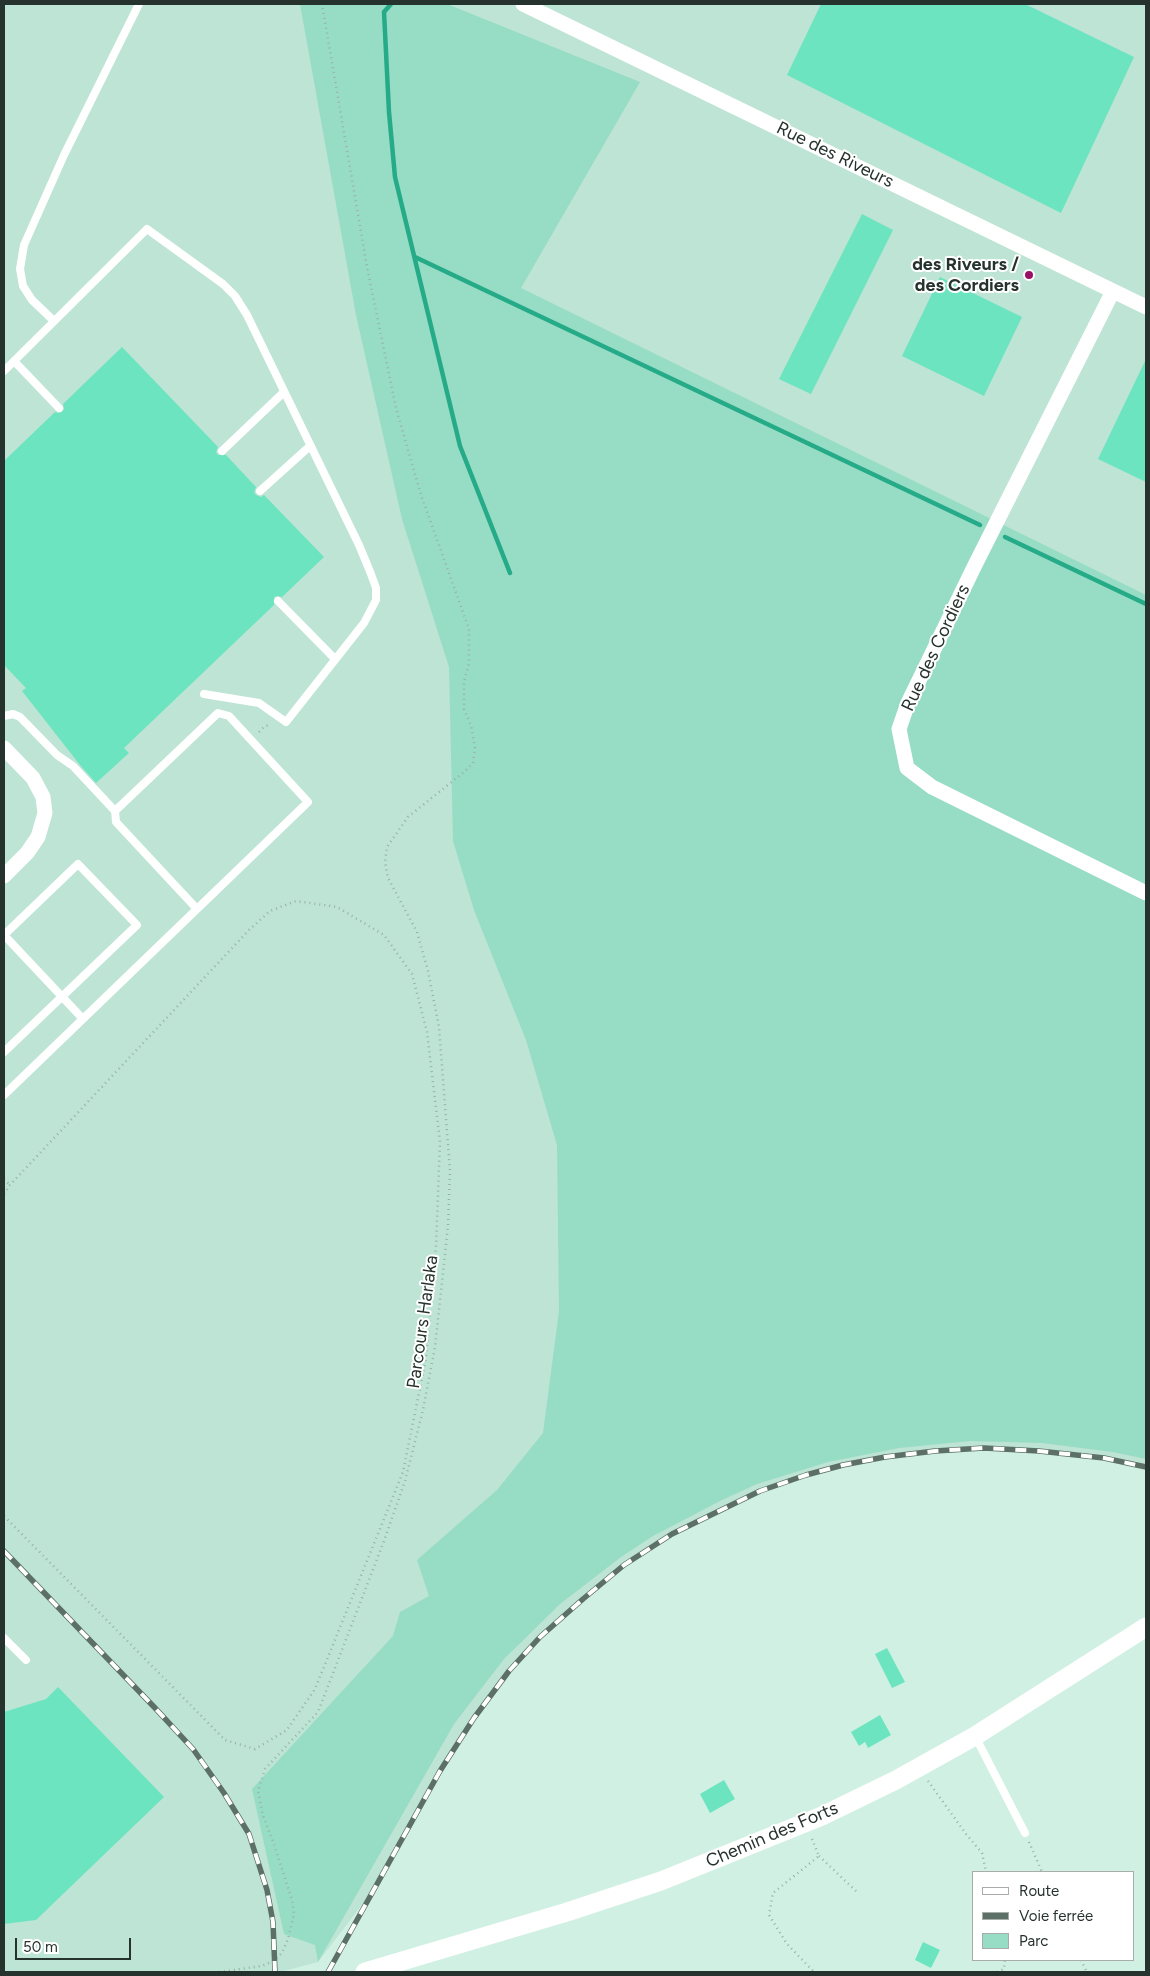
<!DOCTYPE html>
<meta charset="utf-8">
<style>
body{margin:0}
#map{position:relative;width:1150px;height:1976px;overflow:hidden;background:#d1f0e4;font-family:Figtree,sans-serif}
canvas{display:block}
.frame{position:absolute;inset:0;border:5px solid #26322d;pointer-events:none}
.legend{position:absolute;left:972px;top:1871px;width:162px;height:90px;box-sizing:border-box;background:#fff;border:1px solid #a8adab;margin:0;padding:6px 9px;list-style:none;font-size:15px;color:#26322d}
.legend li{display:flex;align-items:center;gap:10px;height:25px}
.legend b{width:25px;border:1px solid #a8adab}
.scale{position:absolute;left:15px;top:1938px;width:116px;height:22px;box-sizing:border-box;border:2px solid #26322d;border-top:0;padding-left:6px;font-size:15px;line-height:18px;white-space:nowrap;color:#26322d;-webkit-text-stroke:4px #fff;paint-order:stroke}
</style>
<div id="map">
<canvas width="1150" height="1976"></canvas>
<div class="frame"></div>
<ul class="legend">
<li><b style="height:6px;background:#fff"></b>Route</li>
<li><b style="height:6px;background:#5d7068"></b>Voie ferrée</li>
<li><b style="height:14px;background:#97dcc4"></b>Parc</li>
</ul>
<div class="scale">50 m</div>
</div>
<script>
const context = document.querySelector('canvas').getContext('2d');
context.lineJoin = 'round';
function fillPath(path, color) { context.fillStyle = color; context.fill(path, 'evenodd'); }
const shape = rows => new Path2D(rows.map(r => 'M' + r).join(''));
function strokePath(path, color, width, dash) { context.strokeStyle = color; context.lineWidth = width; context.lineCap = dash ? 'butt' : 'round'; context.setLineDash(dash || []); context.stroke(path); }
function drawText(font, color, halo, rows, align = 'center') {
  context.font = font + ' Figtree,sans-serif'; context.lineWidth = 4; context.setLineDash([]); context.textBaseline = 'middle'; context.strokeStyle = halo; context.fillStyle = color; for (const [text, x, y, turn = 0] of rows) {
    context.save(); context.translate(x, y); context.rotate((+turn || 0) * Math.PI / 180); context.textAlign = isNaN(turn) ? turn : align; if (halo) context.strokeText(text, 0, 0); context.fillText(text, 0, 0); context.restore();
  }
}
fillPath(shape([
 [4,4,1146,4,1146,1467,1104,1458,1039,1451,984,1448,935,1450,885,1457,806,1475,760,1491,672,1534,624,1565,583,1599,540,1637,509,1671,474,1718,440,1771,371,1893,318,1962,280,1972,4,1972]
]), '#bde4d5');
fillPath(shape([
 [300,4,447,4,640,82,521,288,1146,595,1146,1459,1113,1452,1042,1443,970,1441,899,1448,828,1462,757,1484,722,1500,653,1536,621,1557,560,1604,504,1659,454,1724,318,1962,315,1945,284,1934,252,1789,393,1636,400,1612,429,1596,417,1560,497,1490,543,1433,559,1311,557,1145,526,1040,474,910,453,841,449,667,402,519,356,315]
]), '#97dcc4');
strokePath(shape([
 [391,4,384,12,389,112,395,177,460,446,510,573],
 [415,257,980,525],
 [1005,537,1146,604]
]), '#25ab88', 4.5);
fillPath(shape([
 [821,4,1025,4,1134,57,1061,213,787,75],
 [862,214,893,230,811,394,779,379],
 [940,277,1022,317,984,396,902,356],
 [122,347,218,447,216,452,218,455,226,455,256,487,254,492,256,495,261,497,264,495,324,557,282,597,277,596,274,597,274,605,124,748,129,753,96,783,80,765,22,691,26,688,4,665,4,461,55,412,58,413,62,412,64,409,63,404],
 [1146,359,1146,482,1098,459],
 [887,1648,905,1682,892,1688,875,1654],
 [58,1687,164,1797,36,1920,4,1924,4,1712,46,1699],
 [880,1715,891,1735,868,1748,865,1742,859,1746,851,1732],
 [724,1780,735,1799,710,1813,700,1794],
 [923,1942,940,1950,931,1968,915,1960]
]), '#6ce4bf');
strokePath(shape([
 [259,732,265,726,271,725],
 [4,1179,10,1185],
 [4,1194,10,1185,249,930,270,911,296,901,337,907,384,935,412,974,427,1032,440,1142,436,1247,426,1358,403,1472,315,1689,287,1730,255,1749,225,1740,4,1516],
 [928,1781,966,1834,982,1853,986,1872],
 [812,1839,819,1856,773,1893,769,1915,787,1944,814,1972],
 [1029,1842,1042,1872],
 [819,1856,857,1892],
 [1081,1960,1087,1972],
 [219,1972,262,1966,275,1960,282,1953,288,1939,294,1914,292,1900,273,1841,263,1816,258,1791,265,1769,318,1712,384,1541,405,1481,423,1410,435,1347,448,1226,450,1171,439,1027,428,971,417,932,388,878,385,862,387,847,408,817,464,772,473,763,475,748,471,726,464,709,464,682,469,663,469,629,421,495,396,408,367,267,322,4],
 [997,1972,1004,1969,1005,1960]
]), '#99b1a8', 2.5, [1, 4]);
strokePath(shape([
 [54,321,32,300,23,286,20,269,24,245,64,155,139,4],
 [14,361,59,408],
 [4,371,147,229,223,284,235,296,247,315,359,545,371,574,376,588,376,600,364,623,286,722,259,703,204,694],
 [222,451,284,392],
 [260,491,310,446],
 [278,601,335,659],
 [4,716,13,714,20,717,57,755,73,766,115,811,218,713,229,716,308,802,4,1095],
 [115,811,116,822,197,909],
 [4,935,78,864,137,925,4,1052],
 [4,935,83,1019],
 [4,1638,26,1660],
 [975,1736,1025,1833]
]), '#fff', 8);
strokePath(shape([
 [523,4,1146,307],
 [1113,291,975,565,908,703,899,729,907,768,932,787,1146,893],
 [4,748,33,778,43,797,45,813,38,837,27,853,4,876]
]), '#fff', 15);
strokePath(shape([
 [365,1972,567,1912,661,1881,822,1816,896,1780,975,1736,1146,1627]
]), '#fff', 19);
const rail = shape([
 [4,1551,156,1709,193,1749,224,1793,249,1834,267,1890,273,1922,275,1972],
 [328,1972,440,1771,474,1718,509,1671,540,1637,583,1599,624,1565,672,1534,760,1491,806,1475,843,1465,885,1457,935,1451,984,1448,1039,1451,1104,1458,1146,1467]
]);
strokePath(rail, '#5d7068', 5.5);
strokePath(rail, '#fff', 4, [11]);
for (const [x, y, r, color] of [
 [1029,275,5,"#991165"]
]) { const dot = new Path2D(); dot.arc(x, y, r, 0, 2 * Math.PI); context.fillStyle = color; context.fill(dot); strokePath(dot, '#fff', 2); }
drawText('18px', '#26322d', '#fff', [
 ["Rue des Riveurs",835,155,26],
 ["Rue des Cordiers",936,648,-65],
 ["Parcours Harlaka",423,1322,-82],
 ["Chemin des Forts",772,1835,-23]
]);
drawText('bold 18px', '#26322d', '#fff', [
 ["des Riveurs /",1019,265],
 ["des Cordiers",1019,286]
], 'right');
</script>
